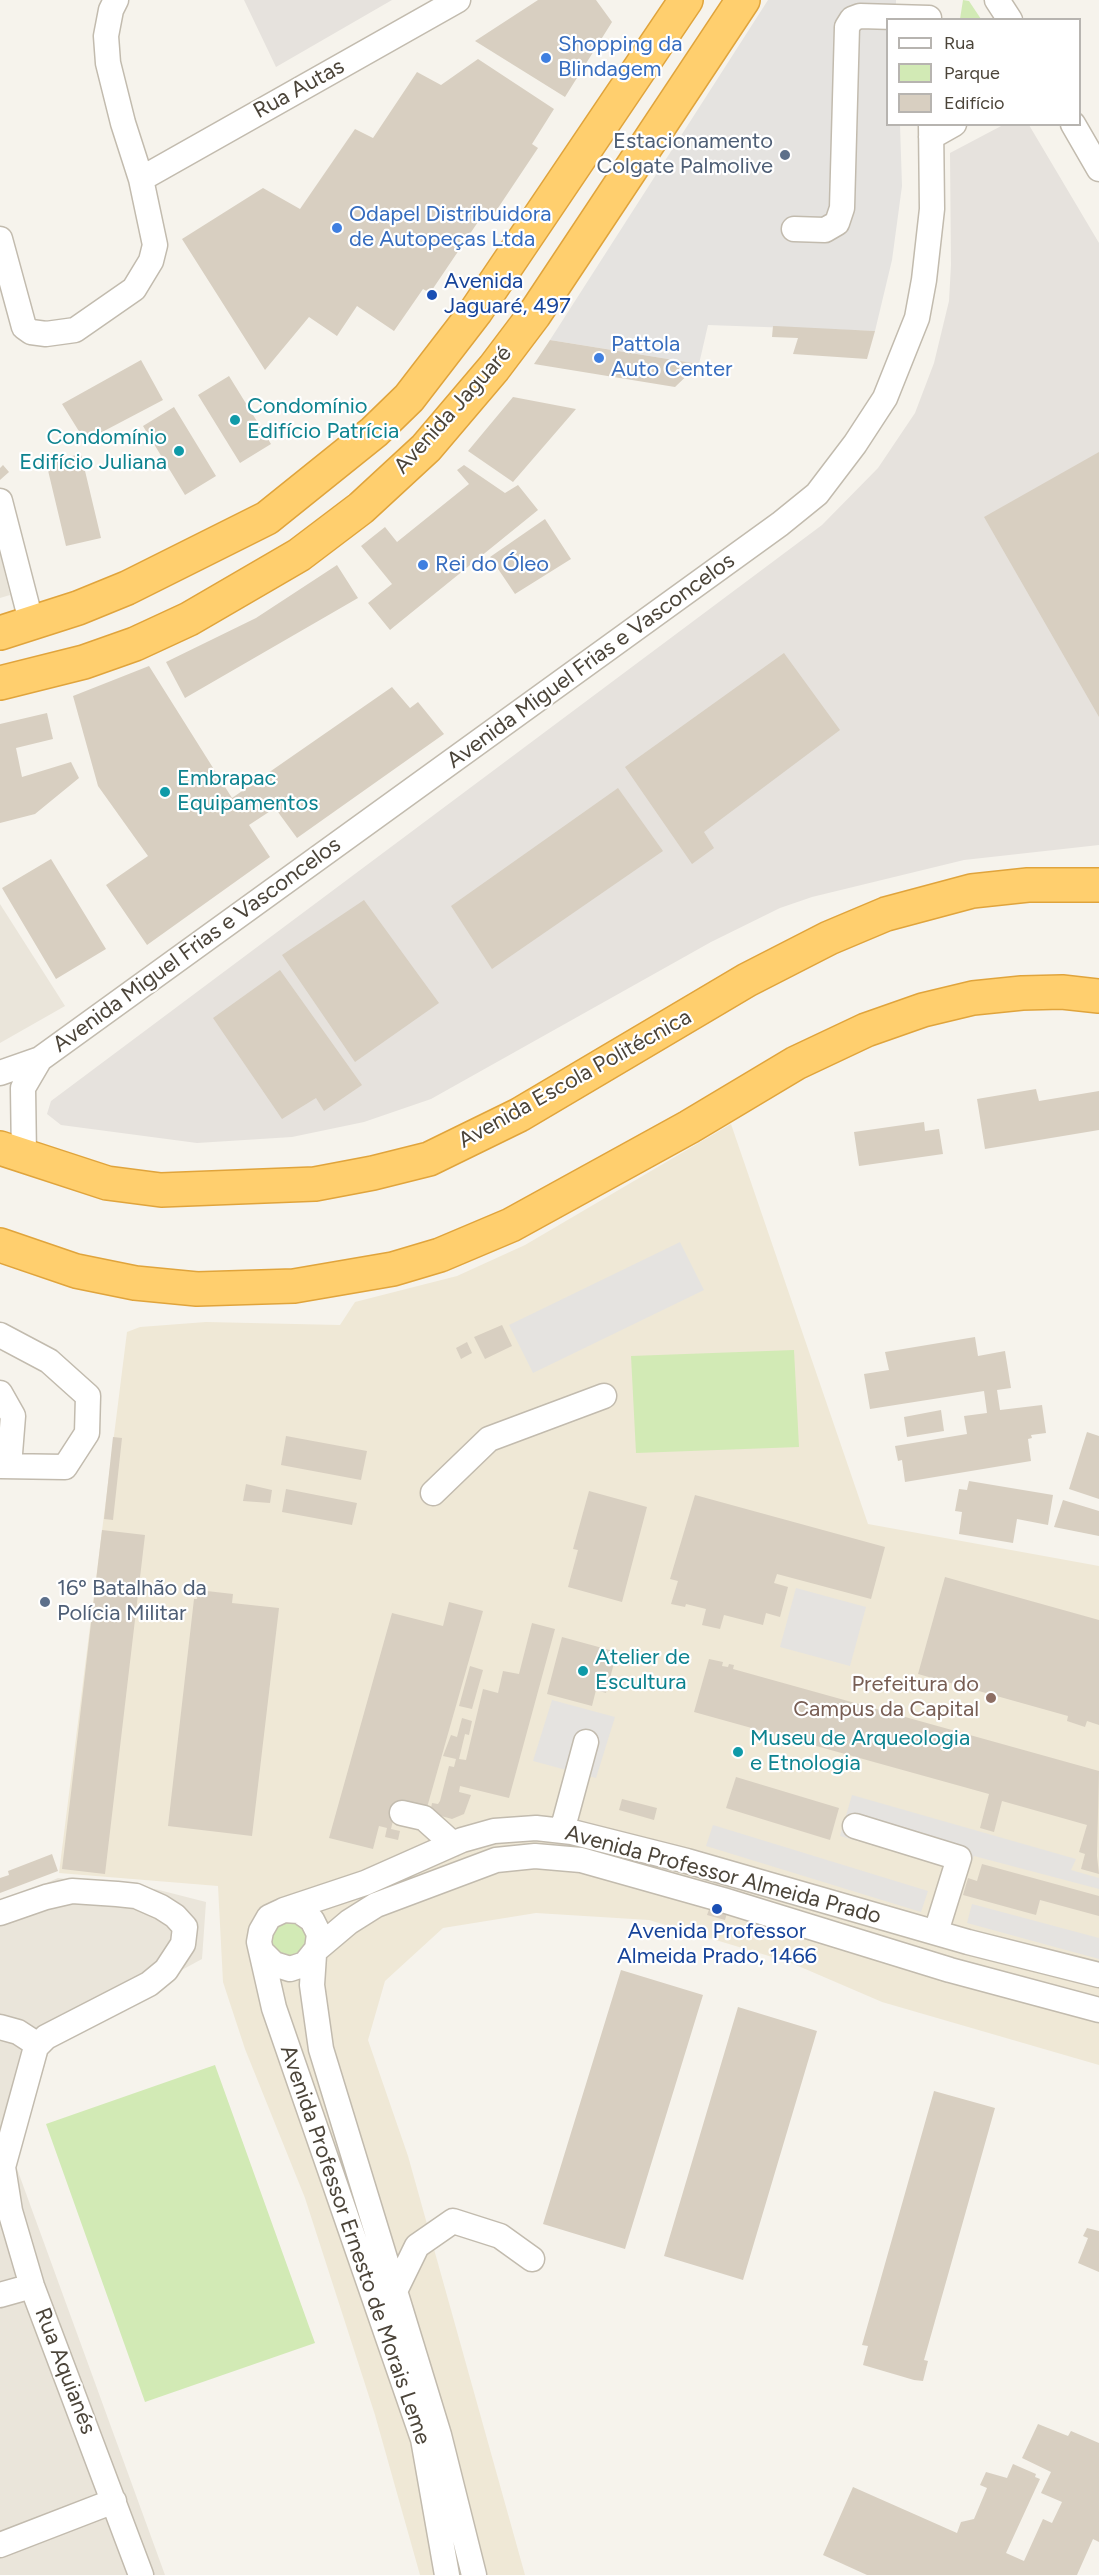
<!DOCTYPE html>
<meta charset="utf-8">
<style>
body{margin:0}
#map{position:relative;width:1099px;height:2575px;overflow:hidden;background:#f6f3ec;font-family:Figtree,sans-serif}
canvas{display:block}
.legend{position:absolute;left:886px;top:18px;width:195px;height:108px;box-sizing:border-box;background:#fff;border:2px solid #b7b4b0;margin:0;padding:8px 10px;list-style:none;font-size:18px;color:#4b4439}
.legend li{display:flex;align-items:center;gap:12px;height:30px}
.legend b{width:30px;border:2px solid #b7b4b0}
</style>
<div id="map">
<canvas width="1099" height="2575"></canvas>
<ul class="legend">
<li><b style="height:8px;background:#fff"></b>Rua</li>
<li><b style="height:16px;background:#d2eab5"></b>Parque</li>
<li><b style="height:16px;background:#d8cfc1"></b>Edifício</li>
</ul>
</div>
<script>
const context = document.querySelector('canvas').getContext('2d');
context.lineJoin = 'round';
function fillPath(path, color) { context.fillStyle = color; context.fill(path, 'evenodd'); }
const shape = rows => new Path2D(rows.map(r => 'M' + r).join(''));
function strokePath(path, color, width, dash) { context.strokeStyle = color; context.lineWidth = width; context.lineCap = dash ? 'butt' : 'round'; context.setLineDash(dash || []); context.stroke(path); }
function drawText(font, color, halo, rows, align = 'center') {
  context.font = font + ' Figtree,sans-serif'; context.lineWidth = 4.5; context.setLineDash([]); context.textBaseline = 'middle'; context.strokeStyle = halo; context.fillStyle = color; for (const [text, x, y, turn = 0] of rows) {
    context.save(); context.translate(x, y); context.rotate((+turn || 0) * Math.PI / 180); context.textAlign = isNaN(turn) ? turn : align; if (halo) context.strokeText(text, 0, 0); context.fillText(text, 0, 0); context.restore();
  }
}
fillPath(shape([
 [0,554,10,595,0,598],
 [0,904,65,1006,0,1043],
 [58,1878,155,1889,206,1902,202,1959,52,2040,16,2166,165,2575,0,2575,0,1903]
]), '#eae5da');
fillPath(shape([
 [244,0,392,0,276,67],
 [1003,125,1029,125,1099,243,1099,845,964,860,812,897,780,908,711,942,431,1099,364,1122,292,1137,197,1143,61,1125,47,1114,51,1101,822,525,878,468,915,413,934,363,949,301,951,265,950,153]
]), '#e6e2dd');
fillPath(shape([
 [731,1124,868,1524,1099,1566,1099,2065,882,2002,789,1962,649,1920,536,1913,443,1928,385,1981,368,2040,408,2156,525,2575,420,2575,375,2415,305,2198,245,2049,223,1982,218,1886,59,1873,127,1332,140,1327,206,1322,340,1325,355,1302,457,1276,525,1245]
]), '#efe8d6');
fillPath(shape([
 [963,0,969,1,981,19,960,19],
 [794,1350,799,1447,636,1453,631,1356],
 [298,1917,312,1938,297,1959,272,1954,267,1928],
 [215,2065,315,2343,145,2402,46,2124]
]), '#d2eab5');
fillPath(shape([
 [768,0,896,0,896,19,888,20,888,124,900,125,902,186,892,260,875,331,708,325,699,364,550,340],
 [680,1242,704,1290,533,1373,509,1325],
 [796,1588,866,1607,850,1666,780,1647],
 [552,1700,615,1717,596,1778,533,1761],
 [852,1795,1076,1859,1071,1870,1099,1878,1099,1889,974,1856,967,1872,840,1836],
 [713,1825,928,1891,921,1912,706,1846],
 [972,1904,1099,1938,1099,1959,967,1923]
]), '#e5e3e0');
fillPath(shape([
 [538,0,596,0,612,22,565,97,475,41],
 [478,59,554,109,532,144,538,148,492,217,484,213,430,293,423,289,394,331,357,306,337,336,309,317,265,370,182,239,263,188,300,209,355,129,373,138,417,72,441,85],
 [773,326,775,326,875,331,867,359,793,354,798,338,772,337],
 [550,340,699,364,675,387,534,364],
 [141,360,163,400,85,441,62,404],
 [229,376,271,444,240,463,198,395],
 [513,397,576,409,513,482,468,451],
 [174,407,216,476,185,495,143,426],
 [1099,452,1099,717,984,517],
 [81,454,101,538,66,546,46,462],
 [3,465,9,472,0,480,0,468],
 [464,465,505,493,518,485,538,510,390,630,368,603,392,584,361,546,385,527,397,542,469,484,457,470],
 [545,519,571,559,515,594,490,557],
 [337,565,358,598,185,698,166,662,256,618],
 [784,653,840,730,704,832,714,848,692,864,625,767],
 [149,666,232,798,392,687,410,708,418,702,444,734,297,838,275,808,249,825,270,857,147,945,106,885,148,856,98,786,73,696],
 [47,713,53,739,16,748,22,777,71,762,79,778,35,814,0,823,0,724],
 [618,788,663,851,492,969,451,906],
 [51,859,106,949,56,979,2,888],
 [364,900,439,1003,355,1062,282,955],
 [280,970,362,1085,324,1111,316,1098,282,1119,213,1018],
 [1036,1089,1039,1101,1099,1091,1099,1130,985,1149,977,1099],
 [924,1122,925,1131,939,1129,943,1154,859,1166,854,1132],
 [502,1325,512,1346,485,1359,474,1337],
 [975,1337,978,1356,1005,1351,1011,1388,997,1390,1000,1410,1042,1405,1046,1433,1031,1435,1032,1438,1028,1439,1031,1461,905,1482,902,1460,898,1461,895,1446,967,1434,964,1416,987,1413,984,1391,870,1409,864,1374,889,1370,885,1352],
 [467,1342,472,1353,461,1359,456,1348],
 [941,1410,944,1431,907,1437,904,1417],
 [1087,1432,1099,1436,1099,1499,1069,1489],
 [286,1436,367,1451,361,1480,281,1465],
 [113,1437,122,1438,113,1520,104,1519],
 [969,1481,1053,1495,1048,1525,1017,1519,1013,1543,959,1534,962,1512,955,1511,959,1489,967,1490],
 [246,1484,272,1490,270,1503,243,1501],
 [286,1489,357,1503,352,1525,282,1512],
 [589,1491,647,1507,622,1602,568,1587,578,1550,573,1549],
 [695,1495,885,1547,871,1599,777,1574,774,1583,788,1587,780,1617,766,1613,763,1625,724,1615,720,1629,702,1625,706,1609,686,1604,685,1607,671,1604,678,1581,670,1579],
 [1063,1500,1099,1511,1099,1536,1054,1527],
 [102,1530,145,1535,105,1874,62,1869],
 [945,1577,1099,1620,1099,1725,1087,1721,1085,1727,1067,1721,1068,1716,918,1674],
 [198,1590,233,1594,232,1603,279,1608,252,1836,168,1826,194,1599,197,1599],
 [449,1602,483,1611,426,1811,397,1804,391,1829,400,1831,398,1840,385,1837,387,1828,379,1826,373,1849,329,1838,392,1613,443,1626],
 [532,1623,555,1629,509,1798,460,1786,459,1792,471,1795,464,1814,452,1819,430,1813,432,1803,438,1804,440,1801,449,1766,454,1767,456,1759,443,1756,451,1735,457,1737,462,1718,472,1721,469,1735,465,1734,459,1759,466,1760,483,1689,498,1693,503,1671,519,1674],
 [562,1637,617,1652,606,1693,596,1690,592,1706,547,1694],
 [709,1659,723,1662,722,1666,728,1667,729,1664,734,1665,733,1669,1099,1771,1097,1856,1099,1874,1081,1869,1085,1854,1079,1852,1087,1825,1002,1801,994,1832,980,1828,989,1794,694,1712],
 [470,1666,483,1670,472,1709,459,1706],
 [736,1777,839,1808,830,1840,726,1808],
 [622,1799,657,1808,654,1820,619,1810],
 [52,1854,58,1871,0,1893,0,1878,9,1875,8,1871],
 [982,1864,1099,1896,1099,1916,1040,1900,1036,1915,963,1895,968,1878,977,1881],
 [711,1904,728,1909,725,1920,707,1915],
 [621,1970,703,1995,625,2249,543,2224],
 [738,2007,817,2031,743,2280,664,2256],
 [934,2091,995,2108,924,2360,928,2361,923,2381,914,2380,863,2365,868,2346,862,2345],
 [1087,2228,1099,2231,1099,2272,1078,2263,1088,2238,1083,2236],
 [1038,2424,1068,2436,1071,2431,1099,2443,1099,2542,1093,2539,1077,2575,867,2575,823,2555,853,2487,957,2533,961,2522,974,2519,987,2488,980,2485,986,2472,1007,2478,1013,2464,1036,2474,1035,2477,1040,2479,1006,2553,1024,2561,1043,2519,1052,2523,1062,2502,1041,2493,1051,2472,1022,2458]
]), '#d8cfc1');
const minor = shape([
 [997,0,1010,20],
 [1073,124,1099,169],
 [931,137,954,124],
 [141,179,458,0],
 [794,229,825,230,837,223,842,208,847,27,852,19,860,16,929,18],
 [0,239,24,327,31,332,46,334,75,330,134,289,151,261,155,245,141,179,123,123,108,63,106,36,111,10,116,0],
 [0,501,32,625],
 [0,1073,40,1059,780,524,817,494,855,444,885,398,917,318,924,280,932,209,931,124],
 [24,1157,23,1088,40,1059],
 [0,1335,49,1361,88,1396,87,1433,65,1467,0,1466],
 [0,1393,13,1416,9,1466],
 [433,1493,489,1439,604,1396],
 [402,1813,424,1818,453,1844],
 [855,1826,959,1858,936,1932],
 [562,1831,586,1742],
 [284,1910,365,1883,462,1840,494,1831,536,1828,572,1832,687,1861,968,1942,1099,1975],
 [0,1913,46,1897,72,1891,117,1894,136,1896,161,1907,175,1916,185,1927,183,1944,166,1970,149,1984,46,2037,36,2047,3,2167],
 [317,1949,349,1922,376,1905,496,1860,535,1856,581,1860,723,1900,950,1970,1099,2010],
 [263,1953,274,1964,290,1969,305,1964,317,1949,319,1934,312,1920,299,1911,284,1910,269,1917,261,1931,259,1942,274,2008,423,2439,447,2575],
 [314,1955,312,1985,321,2049,439,2435,474,2575],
 [0,2027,18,2032,38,2045],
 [0,2167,3,2167,10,2211,32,2286,141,2575],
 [395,2291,417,2246,453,2221,500,2236,532,2259],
 [0,2295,32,2286],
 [0,2545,114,2501]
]);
const highway = shape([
 [0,633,78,608,127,588,267,518,374,432,409,398,476,311,686,0],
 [0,683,84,662,135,644,189,619,299,555,361,508,426,448,494,368,534,315,743,0],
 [0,1148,107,1183,161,1190,315,1184,373,1173,429,1159,519,1115,747,980,829,938,886,914,972,891,1028,885,1099,885],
 [0,1245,76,1271,135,1283,197,1289,294,1286,393,1269,440,1255,511,1225,689,1127,796,1063,866,1030,923,1010,973,998,1022,993,1062,992,1099,996]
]);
strokePath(minor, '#c2bbae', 27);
strokePath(highway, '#e0a43c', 36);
strokePath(minor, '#fff', 24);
strokePath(highway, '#ffcf6e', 33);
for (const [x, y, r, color] of [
 [546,58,6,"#3f7fe0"],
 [785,155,6,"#5c6f8a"],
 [337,228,6,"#3f7fe0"],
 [432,295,6,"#1a4fb4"],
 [599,358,6,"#3f7fe0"],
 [235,420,6,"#0f9aa8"],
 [179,451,6,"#0f9aa8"],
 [423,565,6,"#3f7fe0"],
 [165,792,6,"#0f9aa8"],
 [45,1602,6,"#5c6f8a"],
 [583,1671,6,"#0f9aa8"],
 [991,1698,6,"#8d6e63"],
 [738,1752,6,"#0f9aa8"],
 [717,1909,6,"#1a4fb4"]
]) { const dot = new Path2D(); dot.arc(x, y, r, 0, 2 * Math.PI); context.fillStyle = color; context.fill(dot); strokePath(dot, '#fff', 2); }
drawText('22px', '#366cbe', '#fff', [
 ["Shopping da",558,45],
 ["Blindagem",558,70],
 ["Odapel Distribuidora",349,215],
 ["de Autopeças Ltda",349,240],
 ["Pattola",611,345],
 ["Auto Center",611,370],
 ["Rei do Óleo",435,565]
], 'left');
drawText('22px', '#4b4439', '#fff', [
 ["Rua Autas",299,89,-29],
 ["Avenida Jaguaré",453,410,-48],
 ["Avenida Miguel Frias e Vasconcelos",591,661,-36],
 ["Avenida Miguel Frias e Vasconcelos",197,945,-36],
 ["Avenida Escola Politécnica",575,1079,-29],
 ["Avenida Professor Almeida Prado",723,1875,15],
 ["Avenida Professor Ernesto de Morais Leme",355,2245,71],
 ["Rua Aquianés",65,2371,69]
]);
drawText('22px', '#4e5e75', '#fff', [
 ["Estacionamento",773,142],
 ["Colgate Palmolive",773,167],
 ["16º Batalhão da",57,1589,"left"],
 ["Polícia Militar",57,1614,"left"]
], 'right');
drawText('22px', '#164399', '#fff', [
 ["Avenida",444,282],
 ["Jaguaré, 497",444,307],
 ["Avenida Professor",717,1932,"center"],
 ["Almeida Prado, 1466",717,1957,"center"]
], 'left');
drawText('22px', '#0d838f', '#fff', [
 ["Condomínio",247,407],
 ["Edifício Patrícia",247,432],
 ["Condomínio",167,438,"right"],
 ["Edifício Juliana",167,463,"right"],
 ["Embrapac",177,779],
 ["Equipamentos",177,804],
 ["Atelier de",595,1658],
 ["Escultura",595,1683],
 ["Museu de Arqueologia",750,1739],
 ["e Etnologia",750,1764]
], 'left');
drawText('22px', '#785e54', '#fff', [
 ["Prefeitura do",979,1685],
 ["Campus da Capital",979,1710]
], 'right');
</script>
